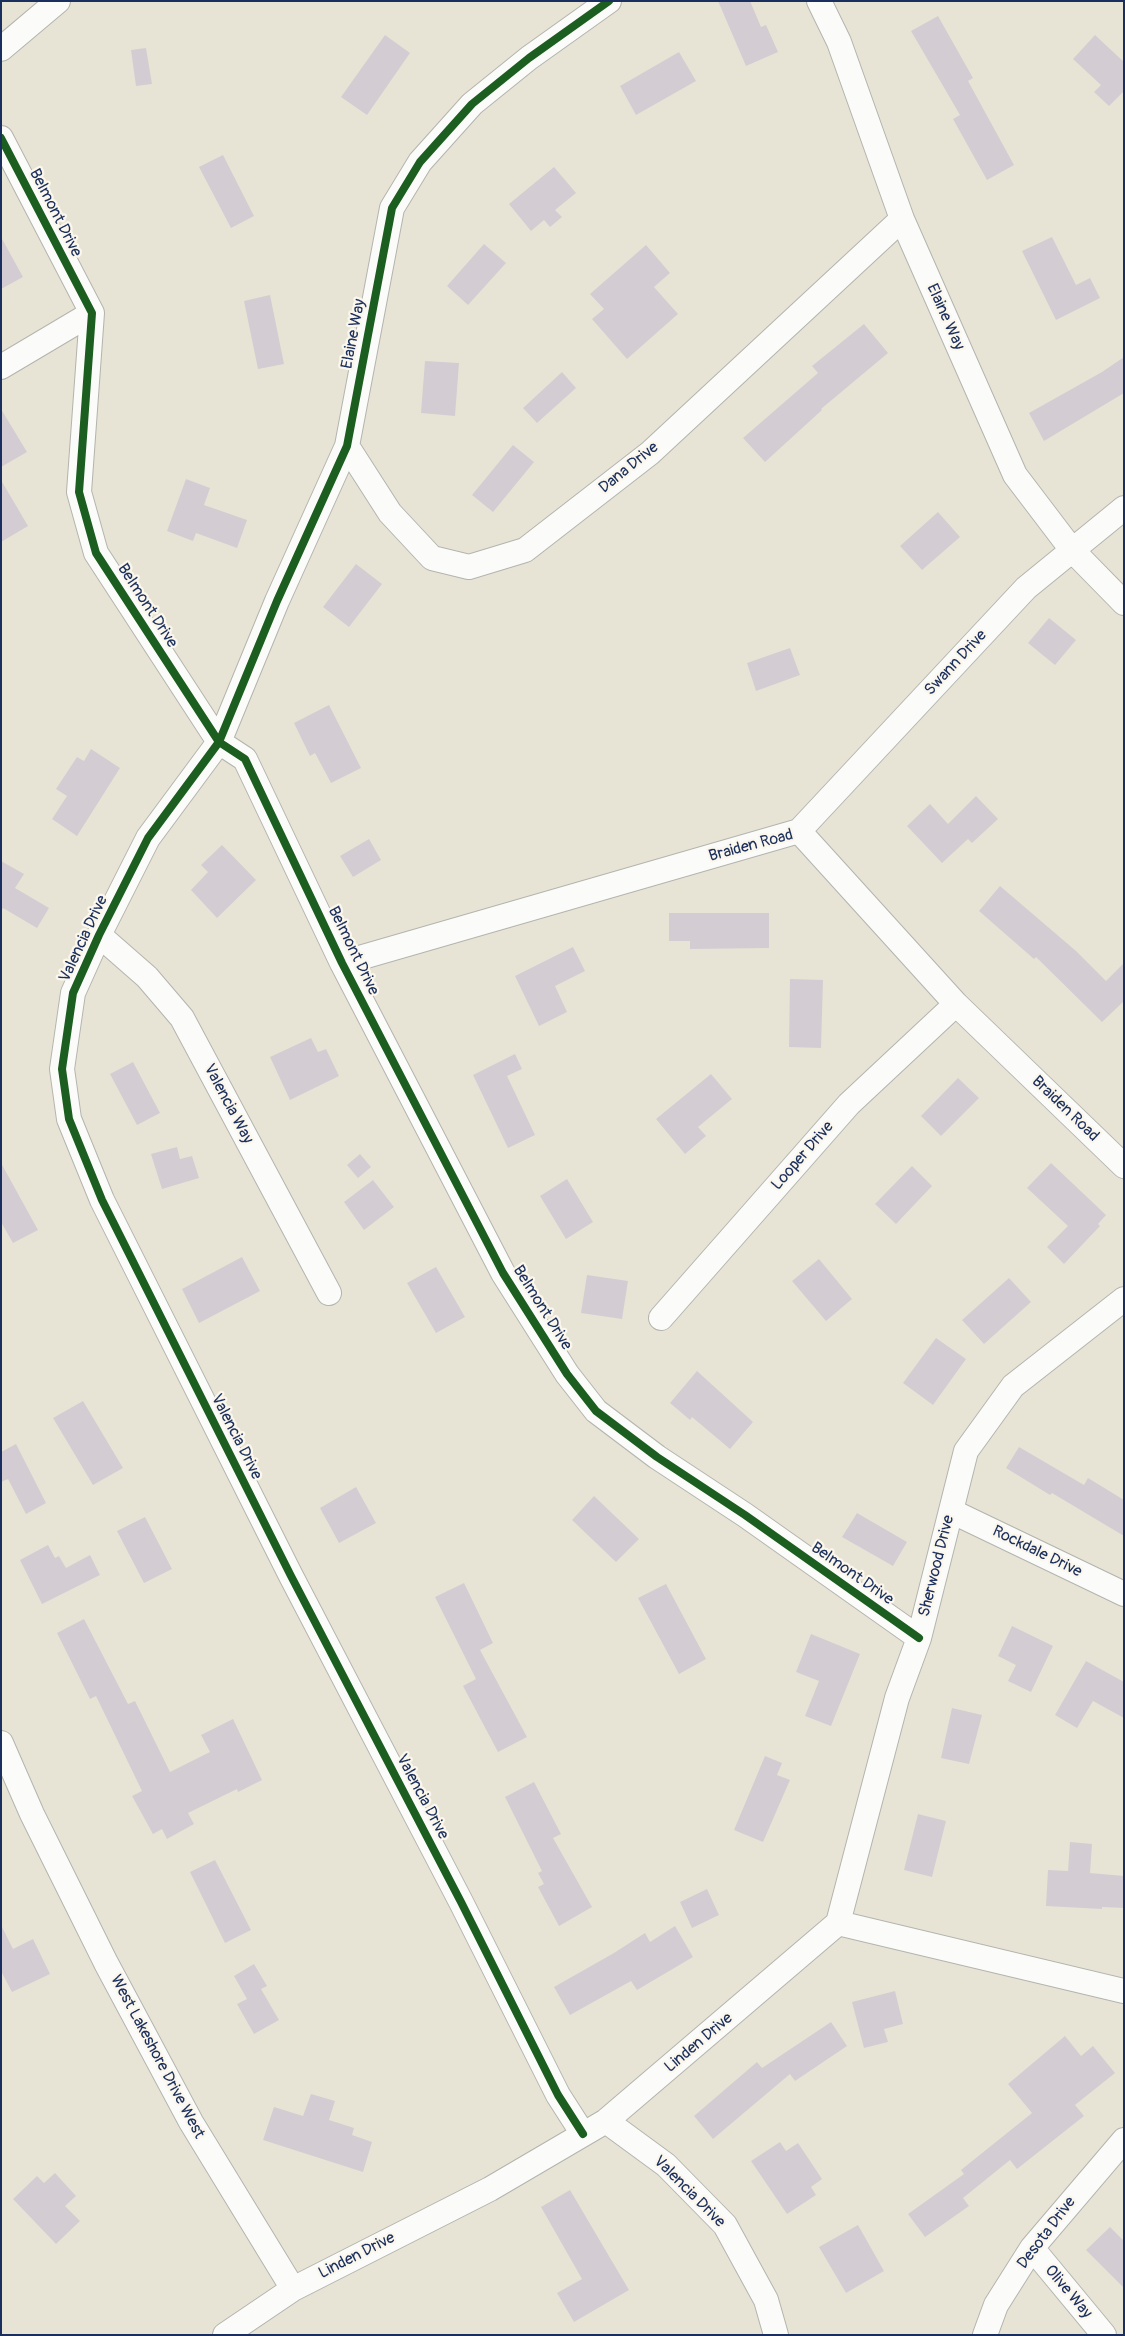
<!DOCTYPE html>
<style>
body{margin:0}
#map{position:relative;width:1125px;height:2336px;overflow:hidden;background:#e7e4d5;font-family:Pangolin,sans-serif}
canvas{display:block}
.frame{position:absolute;inset:0;border:2px solid #1b2f5e;pointer-events:none}
</style>
<div id="map">
<canvas width="1125" height="2336"></canvas>
<div class="frame"></div>
</div>
<script>
const context = document.querySelector('canvas').getContext('2d');
context.lineJoin = 'round';
function fillPath(path, color) { context.fillStyle = color; context.fill(path, 'evenodd'); }
const shape = rows => new Path2D(rows.map(r => 'M' + r).join(''));
function strokePath(path, color, width, dash) { context.strokeStyle = color; context.lineWidth = width; context.lineCap = dash ? 'butt' : 'round'; context.setLineDash(dash || []); context.stroke(path); }
function drawText(font, color, halo, rows, align = 'center') {
  context.font = font + ' Pangolin,sans-serif'; context.lineWidth = 4.5; context.setLineDash([]); context.textBaseline = 'middle'; context.strokeStyle = halo; context.fillStyle = color; for (const [text, x, y, turn = 0] of rows) {
    context.save(); context.translate(x, y); context.rotate((+turn || 0) * Math.PI / 180); context.textAlign = isNaN(turn) ? turn : align; if (halo) context.strokeText(text, 0, 0); context.fillText(text, 0, 0); context.restore();
  }
}
fillPath(shape([
 [718,1,750,1,761,27,766,25,778,52,746,66],
 [938,16,973,78,968,81,1014,165,987,180,953,119,960,115,911,31],
 [385,35,410,53,367,115,341,97],
 [1095,35,1124,62,1124,91,1109,106,1094,92,1101,85,1073,59],
 [146,48,152,84,136,86,131,50],
 [679,52,696,81,636,115,620,86],
 [223,155,254,216,231,228,199,167],
 [554,167,576,193,555,210,562,217,550,227,544,220,531,231,509,204],
 [1,237,23,277,1,289],
 [1052,237,1076,285,1090,278,1100,298,1056,320,1022,251],
 [484,244,506,263,468,305,447,286],
 [646,245,670,273,654,287,678,314,627,359,592,319,604,309,590,294],
 [270,295,284,364,258,369,244,301],
 [864,324,888,353,821,409,822,410,765,462,743,438,818,373,812,366],
 [1124,357,1124,393,1044,441,1029,413,1102,372],
 [425,361,459,363,455,416,421,413],
 [562,372,576,388,537,423,523,408],
 [1,409,27,452,1,467],
 [513,445,534,462,493,512,472,495],
 [186,479,210,488,204,505,247,520,237,548,196,533,193,541,167,531],
 [1,480,28,526,1,542],
 [938,512,960,537,922,570,900,546],
 [356,564,382,584,349,627,323,607],
 [1049,618,1076,640,1055,665,1028,643],
 [790,648,800,675,756,691,747,663],
 [329,705,361,768,331,783,315,753,310,756,294,723],
 [91,749,120,768,77,836,52,819,67,796,56,789,77,757,84,761],
 [976,796,998,819,972,843,968,839,942,863,907,826,930,804,948,824],
 [369,839,381,860,353,877,340,856],
 [222,845,256,880,217,918,191,890,208,872,201,865],
 [1,861,24,874,15,888,49,908,37,928,3,908,1,911],
 [1000,886,1076,951,1106,981,1124,963,1124,1001,1102,1022,1036,957,1034,959,979,911],
 [669,913,769,913,769,948,690,949,690,941,669,941],
 [573,947,585,971,555,986,567,1012,539,1026,515,976],
 [790,979,823,980,821,1048,789,1047],
 [311,1038,318,1052,326,1049,339,1076,290,1100,270,1057],
 [515,1054,522,1069,507,1076,535,1135,508,1148,473,1075],
 [133,1062,160,1113,137,1125,110,1074],
 [711,1074,732,1099,698,1127,706,1136,685,1154,656,1119],
 [958,1078,979,1098,941,1136,921,1116],
 [177,1147,180,1159,192,1156,199,1178,162,1189,151,1154],
 [360,1154,371,1167,358,1178,347,1165],
 [1,1163,38,1230,13,1243,1,1222],
 [1051,1163,1106,1215,1098,1224,1100,1226,1064,1264,1047,1247,1068,1226,1027,1188],
 [912,1166,932,1186,896,1224,875,1204],
 [567,1179,593,1222,566,1239,540,1196],
 [373,1180,394,1207,364,1230,344,1202],
 [242,1257,260,1291,199,1323,182,1289],
 [819,1259,852,1299,826,1321,792,1281],
 [436,1267,465,1317,436,1333,407,1283],
 [587,1275,628,1281,622,1319,581,1313],
 [1009,1278,1031,1302,984,1344,962,1320],
 [936,1338,966,1359,933,1405,903,1383],
 [697,1371,753,1422,730,1449,692,1417,690,1420,670,1403],
 [83,1401,123,1468,93,1485,53,1418],
 [16,1444,46,1503,26,1514,8,1479,1,1482,1,1452],
 [1019,1447,1084,1485,1088,1478,1124,1500,1124,1536,1052,1493,1050,1495,1006,1468],
 [356,1487,376,1523,339,1543,320,1508],
 [594,1496,639,1539,616,1562,572,1520],
 [857,1513,907,1542,893,1566,842,1537],
 [145,1517,172,1569,144,1583,117,1531],
 [48,1545,55,1558,59,1556,66,1568,90,1555,100,1575,42,1604,20,1560],
 [464,1583,493,1643,480,1650,527,1737,498,1752,463,1686,476,1679,435,1597],
 [666,1584,706,1659,679,1674,638,1598],
 [84,1619,128,1704,135,1701,170,1772,210,1752,201,1735,233,1719,262,1780,238,1792,237,1789,188,1813,194,1824,167,1839,162,1829,153,1834,132,1796,142,1791,96,1696,90,1699,57,1633],
 [1012,1626,1053,1646,1031,1692,1008,1681,1016,1665,998,1656],
 [811,1634,860,1654,831,1726,805,1716,819,1681,796,1672],
 [1086,1661,1124,1682,1124,1718,1093,1701,1077,1728,1055,1715],
 [952,1708,982,1715,969,1764,941,1758],
 [765,1756,782,1763,777,1775,790,1780,763,1842,734,1830],
 [534,1782,561,1834,553,1838,592,1907,559,1926,538,1887,544,1884,538,1873,542,1871,505,1797],
 [918,1814,946,1821,932,1877,904,1870],
 [1070,1842,1092,1844,1090,1873,1124,1876,1124,1908,1102,1907,1102,1909,1046,1906,1048,1870,1068,1871],
 [215,1860,251,1930,225,1943,190,1872],
 [707,1889,719,1915,692,1928,680,1902],
 [1,1925,13,1949,33,1939,50,1974,12,1992,1,1971],
 [675,1926,693,1957,637,1990,631,1981,570,2015,554,1987,614,1953,645,1933,650,1942],
 [254,1964,267,1986,261,1989,279,2020,254,2034,237,2004,247,1999,234,1976],
 [895,1991,903,2024,884,2029,888,2042,864,2048,852,2002],
 [831,2022,847,2046,795,2081,790,2074,713,2139,694,2116,757,2062,762,2068],
 [1065,2036,1081,2056,1093,2046,1115,2073,1075,2105,1084,2116,1017,2169,1010,2160,963,2198,969,2206,925,2237,908,2214,964,2174,961,2170,1032,2113,1008,2084],
 [311,2094,335,2101,329,2120,354,2128,352,2135,372,2142,363,2172,263,2140,274,2107,303,2116],
 [780,2142,786,2151,798,2143,822,2179,811,2187,816,2195,787,2214,751,2161],
 [55,2173,76,2196,65,2206,80,2221,56,2244,13,2199,37,2176,44,2183],
 [570,2190,629,2290,574,2322,557,2293,582,2279,541,2207],
 [858,2225,884,2271,846,2293,819,2247],
 [1110,2227,1124,2241,1124,2288,1086,2250]
]), '#d4ccd3');
const street = shape([
 [819,1,839,42,902,219,1015,475,1072,550,1124,603],
 [1,49,58,1],
 [1,138,92,313,79,492,96,553,219,742,245,759,342,963,503,1273,567,1374,596,1411,657,1457,745,1515,919,1638],
 [1,367,92,313],
 [347,446,390,513,432,558,469,567,525,550,650,453,902,219],
 [799,831,1026,588,1124,508],
 [99,935,147,977,182,1018,329,1293],
 [342,963,799,831,956,1004,1124,1166],
 [661,1318,849,1104,956,1004],
 [951,1511,1124,1594],
 [1,1743,32,1814,106,1963,191,2122,293,2289],
 [838,1923,897,1698,919,1638,966,1451,1013,1386,1124,1299],
 [606,2121,666,2165,725,2225,766,2300,776,2335],
 [583,2134,558,2095,461,1902,291,1576,102,1200,69,1119,62,1069,73,993,99,935,148,838,219,742,277,601,347,446,392,208,420,162,472,104,529,58,609,1],
 [1032,2248,1104,2335],
 [225,2335,293,2289,490,2189,606,2121,838,1923,1124,1991],
 [985,2335,996,2305,1032,2248,1124,2140]
]);
strokePath(street, '#b4b4af', 26);
strokePath(street, '#fbfbf9', 24);
strokePath(shape([
 [1,138,92,313,79,492,96,553,219,742,245,759,342,963,503,1273,567,1374,596,1411,657,1457,745,1515,919,1638],
 [583,2134,558,2095,461,1902,291,1576,102,1200,69,1119,62,1069,73,993,99,935,148,838,219,742,277,601,347,446,392,208,420,162,472,104,529,58,609,1]
]), '#1b5e20', 8);
drawText('16px', '#1b2f5e', '#fbf7ec', [
 ["Belmont Drive",55,213,63],
 ["Elaine Way",945,317,66],
 ["Elaine Way",354,334,-79],
 ["Dana Drive",629,468,-39],
 ["Belmont Drive",147,606,57],
 ["Swann Drive",956,663,-47],
 ["Braiden Road",751,846,-15],
 ["Valencia Drive",84,939,-65],
 ["Belmont Drive",353,951,64],
 ["Valencia Way",228,1104,62],
 ["Braiden Road",1065,1109,44],
 ["Looper Drive",803,1156,-49],
 ["Belmont Drive",542,1308,58],
 ["Valencia Drive",236,1437,63],
 ["Rockdale Drive",1037,1552,26],
 ["Sherwood Drive",937,1566,-76],
 ["Belmont Drive",852,1574,35],
 ["Valencia Drive",422,1797,62],
 ["Linden Drive",699,2043,-40],
 ["West Lakeshore Drive West",157,2057,62],
 ["Valencia Drive",689,2192,45],
 ["Desota Drive",1047,2233,-53],
 ["Linden Drive",357,2256,-27],
 ["Olive Way",1068,2292,50]
]);
</script>
